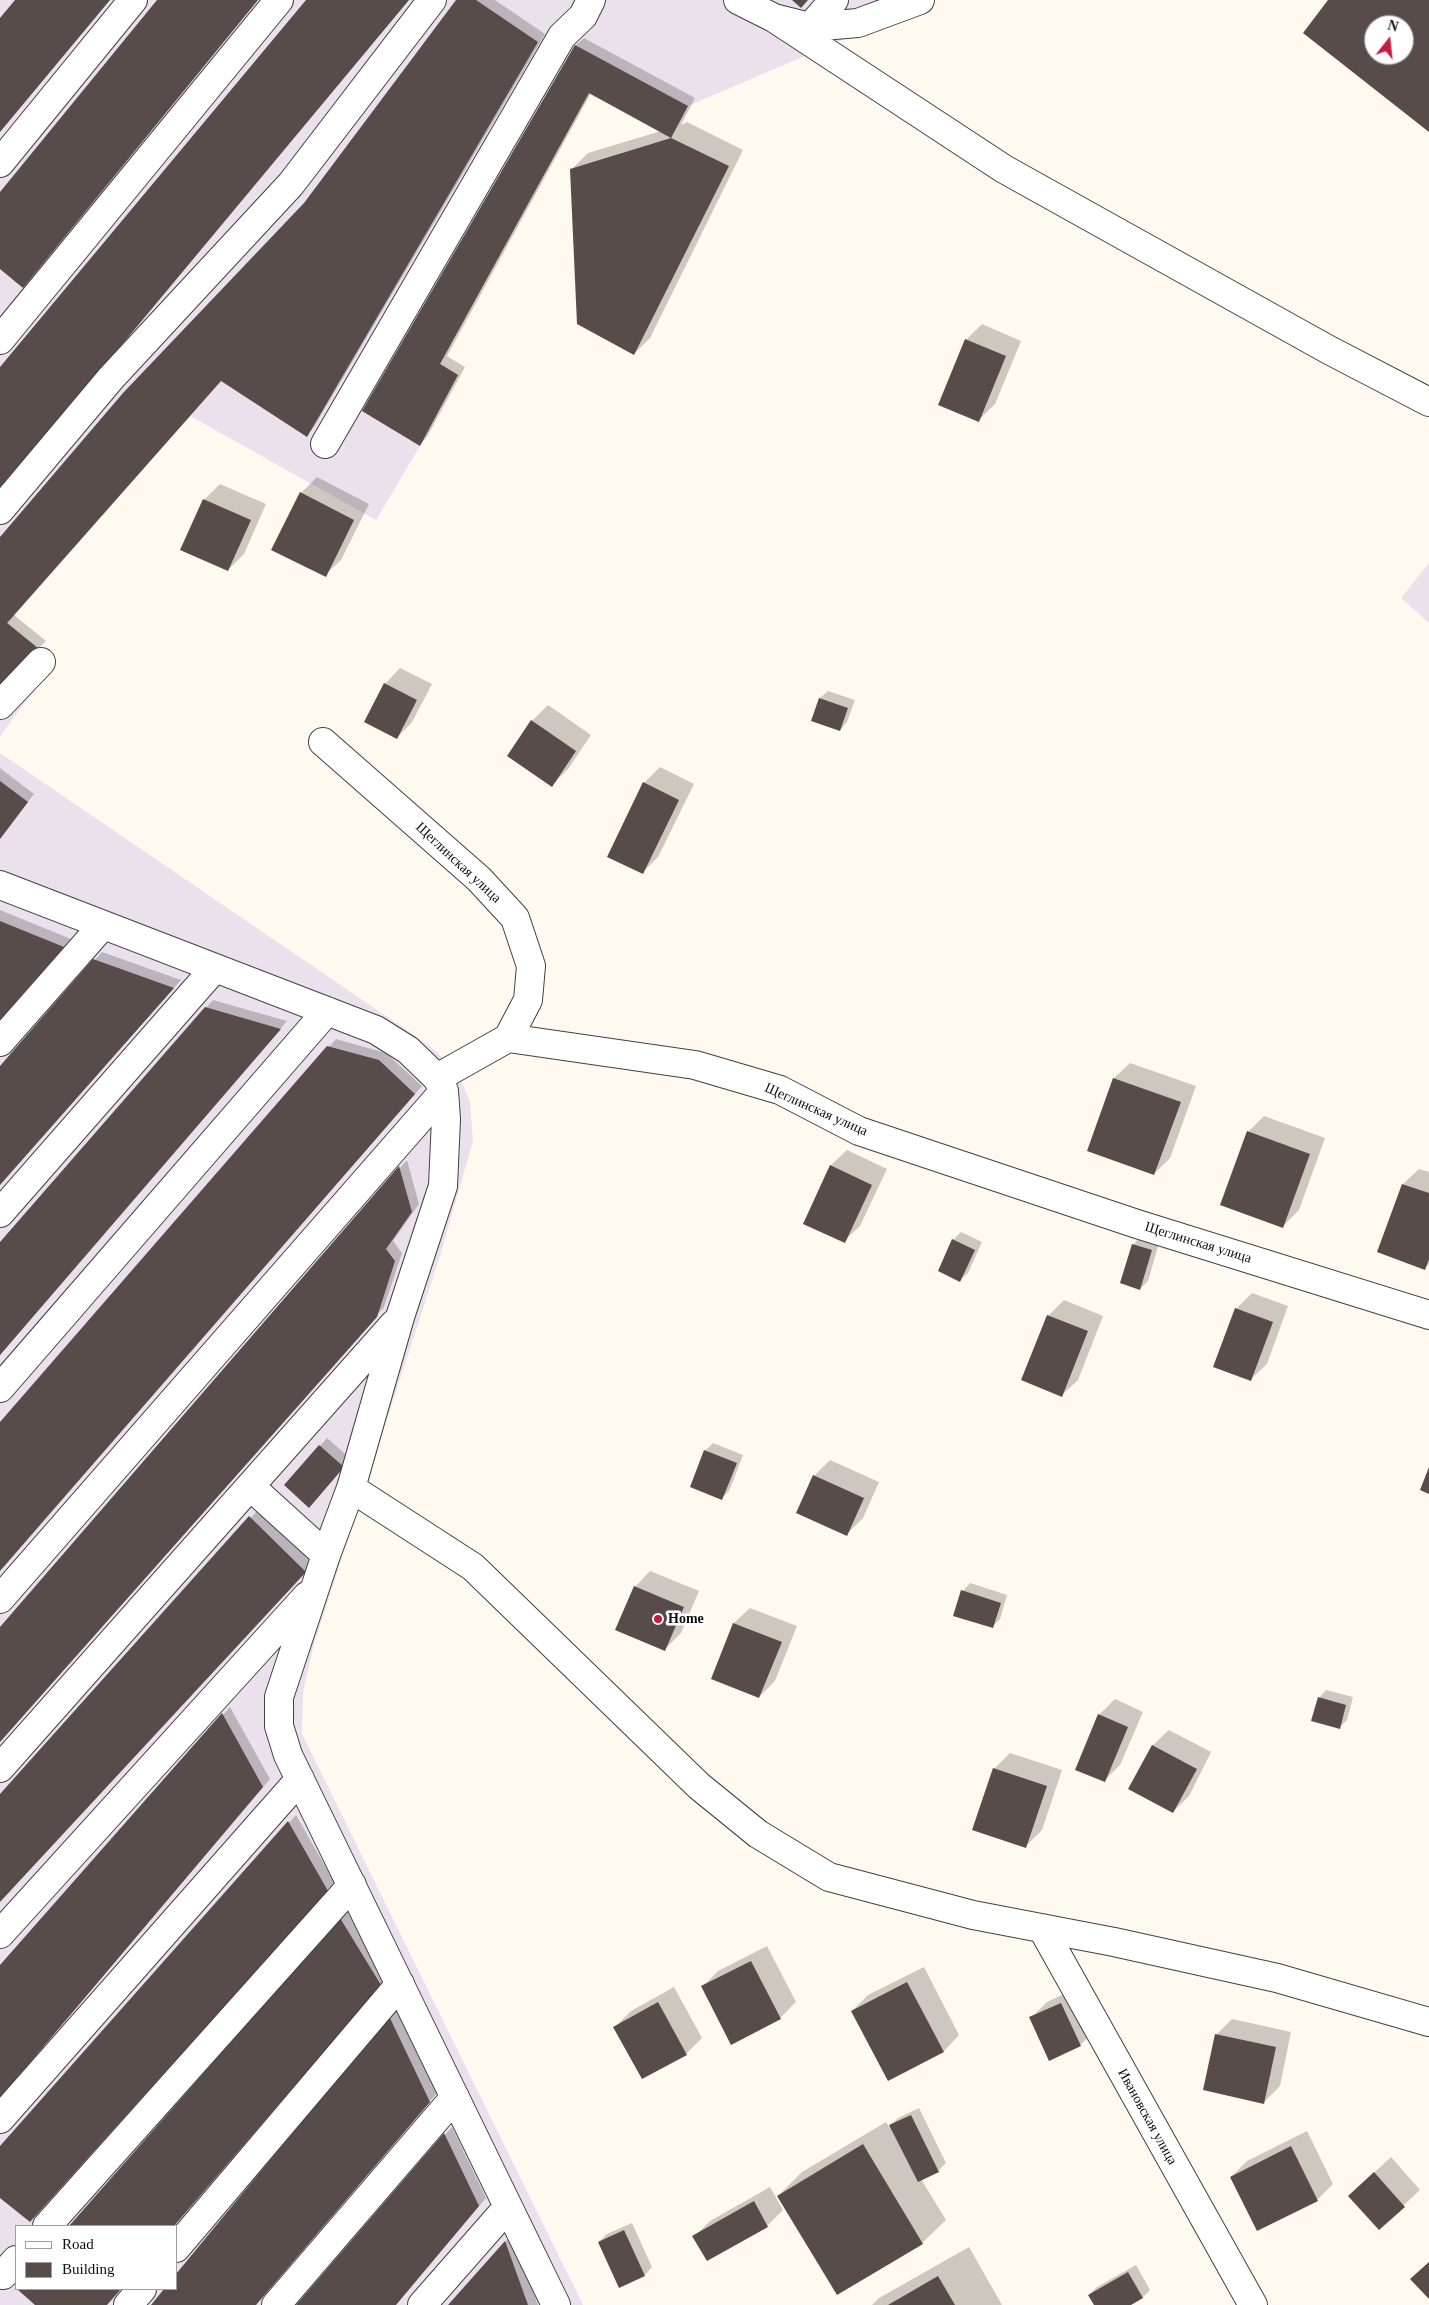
<!DOCTYPE html>
<meta charset="utf-8">
<style>
body{margin:0}
#map{position:relative;width:1429px;height:2305px;overflow:hidden;background:#fff9ef;font-family:Georgia,serif}
canvas{display:block}
.legend{position:absolute;left:15px;top:2225px;width:162px;height:65px;box-sizing:border-box;background:#fff;border:1px solid #9f9f9f;margin:0;padding:6px 9px;list-style:none;font-size:15px;color:#0e0e0e}
.legend li{display:flex;align-items:center;gap:10px;height:25px}
.legend b{width:25px;border:1px solid #9f9f9f}
.north{position:absolute;left:1364px;top:15px;width:50px;height:50px;box-sizing:border-box;background:#fff;border:1px solid #9f9f9f;border-radius:50%;rotate:16deg;font-size:14px;font-weight:700;line-height:20px;text-align:center;color:#0e0e0e}
.north::after{content:'';display:block;margin:auto;width:18px;height:22px;background:#c81b42;clip-path:polygon(50% 0,100% 100%,50% 72%,0 100%)}
</style>
<div id="map">
<canvas width="1429" height="2305"></canvas>
<ul class="legend">
<li><b style="height:6px;background:#fff"></b>Road</li>
<li><b style="height:14px;background:#574c49"></b>Building</li>
</ul>
<div class="north">N</div>
</div>
<script>
const context = document.querySelector('canvas').getContext('2d');
context.lineJoin = 'round';
function fillPath(path, color) { context.fillStyle = color; context.fill(path, 'evenodd'); }
const shape = rows => new Path2D(rows.map(r => 'M' + r).join(''));
function strokePath(path, color, width, dash) { context.strokeStyle = color; context.lineWidth = width; context.lineCap = dash ? 'butt' : 'round'; context.setLineDash(dash || []); context.stroke(path); }
function drawText(font, color, halo, rows, align = 'center') {
  context.font = font + ' Georgia,serif'; context.lineWidth = 5; context.setLineDash([]); context.textBaseline = 'middle'; context.strokeStyle = halo; context.fillStyle = color; for (const [text, x, y, turn = 0] of rows) {
    context.save(); context.translate(x, y); context.rotate((+turn || 0) * Math.PI / 180); context.textAlign = isNaN(turn) ? turn : align; if (halo) context.strokeText(text, 0, 0); context.fillText(text, 0, 0); context.restore();
  }
}
fillPath(shape([
 [0,0,907,0,877,25,688,106,671,138,589,94,440,363,458,375,420,446,376,520,190,416,8,623,55,662,0,736],
 [1429,563,1429,623,1401,598],
 [0,753,430,1046,458,1073,470,1102,473,1141,441,1253,314,1644,303,1692,302,1734,583,2305,0,2305],
 [16,2226,176,2226,176,2289,16,2289]
]), '#eae1ed');
fillPath(shape([
 [457,0,495,0,545,34,314,427,307,435,221,380,14,615,46,641,0,686,0,538,305,204],
 [584,38,695,98,681,125,687,122,743,150,650,338,634,354,572,169,588,153,661,131,591,93,447,356,465,367,427,437,420,445,363,410,576,45],
 [982,324,1021,341,995,404,979,420,966,340],
 [317,477,369,504,341,560,325,575,301,493],
 [220,484,266,504,244,554,228,570,204,500],
 [400,668,432,684,412,722,397,738,385,684],
 [828,691,855,700,847,722,840,730,820,698],
 [548,705,591,735,568,769,552,785,532,721],
 [660,767,694,784,658,857,642,873,644,783],
 [0,768,34,794,0,839],
 [0,910,71,939,0,1019],
 [102,952,181,980,0,1184,0,1068],
 [213,1000,287,1021,0,1355,0,1244],
 [336,1039,386,1053,422,1086,0,1570,0,1424],
 [1130,1063,1196,1086,1170,1158,1154,1174,1088,1150,1114,1078],
 [1264,1116,1325,1138,1299,1210,1283,1226,1248,1132],
 [847,1150,887,1169,860,1226,844,1241,804,1223,831,1165],
 [407,1160,419,1204,393,1241,402,1253,384,1307,0,1742,0,1629],
 [1419,1169,1429,1172,1429,1264,1425,1268,1403,1184],
 [961,1232,982,1242,968,1273,960,1280,953,1240],
 [1140,1237,1159,1243,1148,1281,1140,1289,1133,1245],
 [1252,1293,1288,1306,1267,1364,1251,1379,1236,1309],
 [1064,1300,1103,1316,1078,1380,1062,1395,1048,1316],
 [327,1438,351,1459,317,1498,286,1485],
 [713,1443,743,1455,729,1491,722,1498,705,1451],
 [830,1460,879,1482,863,1518,847,1534,814,1476],
 [258,1510,313,1563,0,1900,0,1796],
 [650,1571,699,1591,681,1633,665,1649,635,1587],
 [970,1583,1007,1595,1000,1619,992,1627,963,1591],
 [750,1608,797,1626,775,1681,759,1697,712,1678,734,1623],
 [1326,1690,1353,1697,1347,1720,1339,1728,1319,1698],
 [1115,1699,1143,1712,1120,1765,1104,1781,1099,1715],
 [230,1707,270,1779,0,2098,0,1967],
 [1169,1730,1211,1752,1189,1796,1173,1812,1130,1789,1153,1745],
 [1010,1753,1062,1770,1042,1830,1026,1846,994,1769],
 [296,1815,334,1882,38,2213,0,2196,0,2148],
 [348,1911,388,1977,174,2226,71,2226],
 [767,1946,796,2002,780,2018,703,1986,718,1971],
 [924,1967,959,2035,944,2051,888,2080,852,2011,868,1995],
 [674,1987,702,2038,686,2054,615,2027,631,2011],
 [1077,1988,1096,2030,1080,2045,1031,2018,1047,2002],
 [397,2009,437,2093,255,2305,152,2305,166,2289,176,2289,176,2276],
 [1232,2019,1291,2032,1280,2086,1264,2102,1216,2035],
 [919,2108,946,2163,938,2171,921,2179,946,2220,922,2243,778,2196,802,2172,886,2122,889,2127,898,2118],
 [452,2127,486,2198,395,2305,298,2305],
 [1307,2131,1333,2184,1317,2200,1231,2177,1247,2161],
 [1391,2157,1420,2190,1379,2228,1349,2196],
 [770,2187,783,2210,767,2226,694,2237,710,2221],
 [632,2223,652,2267,645,2275,620,2286,599,2242,607,2234],
 [512,2235,538,2305,450,2305,505,2242],
 [969,2247,1002,2305,872,2305,879,2298],
 [1136,2265,1150,2290,1143,2297,1129,2305,1095,2305,1089,2295,1097,2287],
 [18,2289,120,2289,106,2305,37,2305]
]), '#0003');
fillPath(shape([
 [15,0,110,0,0,132,0,18],
 [157,0,258,0,23,288,0,269,0,192],
 [306,0,409,0,0,491,0,367],
 [456,0,476,0,538,42,307,437,221,381,7,623,39,649,0,688,0,537,123,393,304,203],
 [792,0,808,0,801,8],
 [1328,0,1429,0,1429,132,1303,33],
 [1374,25,1404,25,1404,55,1374,55],
 [575,45,688,106,671,138,589,93,440,364,458,375,420,446,362,411],
 [671,138,729,166,634,355,577,324,570,169],
 [965,339,1006,356,979,422,938,405],
 [300,492,354,520,326,577,271,550],
 [203,499,251,520,228,571,180,550],
 [384,683,417,700,397,739,364,722],
 [819,698,848,708,840,731,811,721],
 [531,720,576,751,552,787,507,756],
 [0,781,28,802,0,839],
 [643,782,679,800,643,874,607,857],
 [0,921,64,947,0,1020],
 [93,959,174,988,0,1185,0,1066],
 [205,1007,281,1029,0,1355,0,1242],
 [327,1046,379,1060,415,1094,0,1571,0,1422],
 [1113,1078,1181,1102,1154,1175,1087,1151],
 [1247,1131,1310,1154,1283,1228,1220,1205],
 [830,1165,872,1185,845,1243,803,1224],
 [399,1166,412,1212,386,1249,395,1261,377,1317,0,1742,0,1627],
 [1402,1184,1429,1193,1429,1259,1425,1270,1377,1252],
 [952,1239,975,1250,960,1282,938,1271],
 [1132,1244,1152,1250,1140,1290,1120,1283],
 [1235,1308,1273,1322,1251,1381,1213,1367],
 [1047,1315,1088,1331,1062,1397,1021,1380],
 [319,1445,344,1467,309,1508,284,1485],
 [704,1450,737,1463,722,1500,690,1487],
 [1429,1467,1429,1494,1420,1490],
 [813,1475,864,1498,847,1536,796,1513],
 [249,1516,306,1572,0,1902,0,1794],
 [634,1586,684,1607,665,1651,615,1630],
 [961,1590,1001,1603,993,1628,953,1616],
 [733,1623,782,1642,759,1698,711,1679],
 [1318,1697,1346,1705,1340,1729,1311,1721],
 [222,1713,263,1787,0,2098,0,1965],
 [1098,1714,1128,1727,1105,1782,1075,1770],
 [1152,1745,1197,1769,1173,1813,1128,1789],
 [993,1768,1047,1786,1026,1848,972,1830],
 [288,1821,328,1891,30,2222,0,2198,0,2146],
 [340,1918,381,1985,174,2226,69,2226],
 [751,1961,781,2019,731,2045,701,1986],
 [907,1982,944,2052,888,2081,851,2011],
 [658,2002,687,2055,642,2079,613,2027],
 [1061,2003,1081,2046,1049,2061,1029,2017],
 [389,2016,430,2102,256,2305,151,2305,164,2289,176,2289,176,2274],
 [1215,2034,1276,2047,1264,2104,1203,2090],
 [911,2115,939,2172,918,2182,889,2125],
 [444,2133,479,2206,396,2305,296,2305],
 [863,2144,923,2244,837,2295,777,2196],
 [1291,2146,1318,2201,1257,2231,1230,2177],
 [1374,2172,1405,2207,1379,2230,1348,2196],
 [754,2201,768,2227,707,2261,692,2236],
 [624,2230,645,2276,619,2288,598,2242],
 [505,2241,528,2305,448,2305],
 [1429,2262,1429,2299,1410,2279],
 [1128,2272,1143,2298,1131,2305,1094,2305,1088,2295],
 [938,2276,955,2305,888,2305],
 [17,2289,121,2289,107,2305,35,2305]
]), '#574c49');
const minor = shape([
 [738,0,774,18,810,27,834,0],
 [774,18,1004,169,1329,350,1429,402],
 [810,27,858,23,920,0],
 [0,163,133,0],
 [0,340,279,0],
 [325,444,562,36,583,16,591,0],
 [0,510,111,378,291,184,432,0],
 [0,705,41,662],
 [323,742,479,879,515,918,531,966,528,1000,508,1038,695,1065,780,1090,859,1131,1137,1224,1429,1315],
 [0,885,376,1030,408,1050,437,1078,444,1091,446,1119,443,1186,400,1317,351,1488,326,1555,279,1697,279,1726,288,1755,556,2305],
 [0,1042,103,925],
 [437,1078,508,1038],
 [0,1213,214,969],
 [0,1388,327,1011],
 [251,1487,326,1555],
 [351,1488,473,1567,699,1786,758,1834,829,1877,973,1915,1114,1942,1277,1978,1429,2022],
 [0,1599,444,1091],
 [0,1768,394,1324],
 [1042,1928,1253,2305],
 [0,1934,307,1596],
 [0,2119,300,1779],
 [47,2226,352,1885],
 [176,2248,400,1984],
 [3,2275,16,2260],
 [128,2305,142,2289],
 [276,2305,455,2097],
 [422,2305,508,2207]
]);
strokePath(minor, '#414141', 30);
strokePath(minor, '#fff', 28);
for (const [x, y, r, color] of [
 [658,1619,5,"#c81b42"]
]) { const dot = new Path2D(); dot.arc(x, y, r, 0, 2 * Math.PI); context.fillStyle = color; context.fill(dot); strokePath(dot, '#fff', 2); }
drawText('14px', '#0e0e0e', '#fff', [
 ["Щеглинская улица",458,863,43],
 ["Щеглинская улица",816,1110,24],
 ["Щеглинская улица",1198,1243,17],
 ["Ивановская улица",1147,2117,61]
]);
drawText('bold 14px', '#0e0e0e', '#fff', [
 ["Home",668,1619]
], 'left');
</script>
